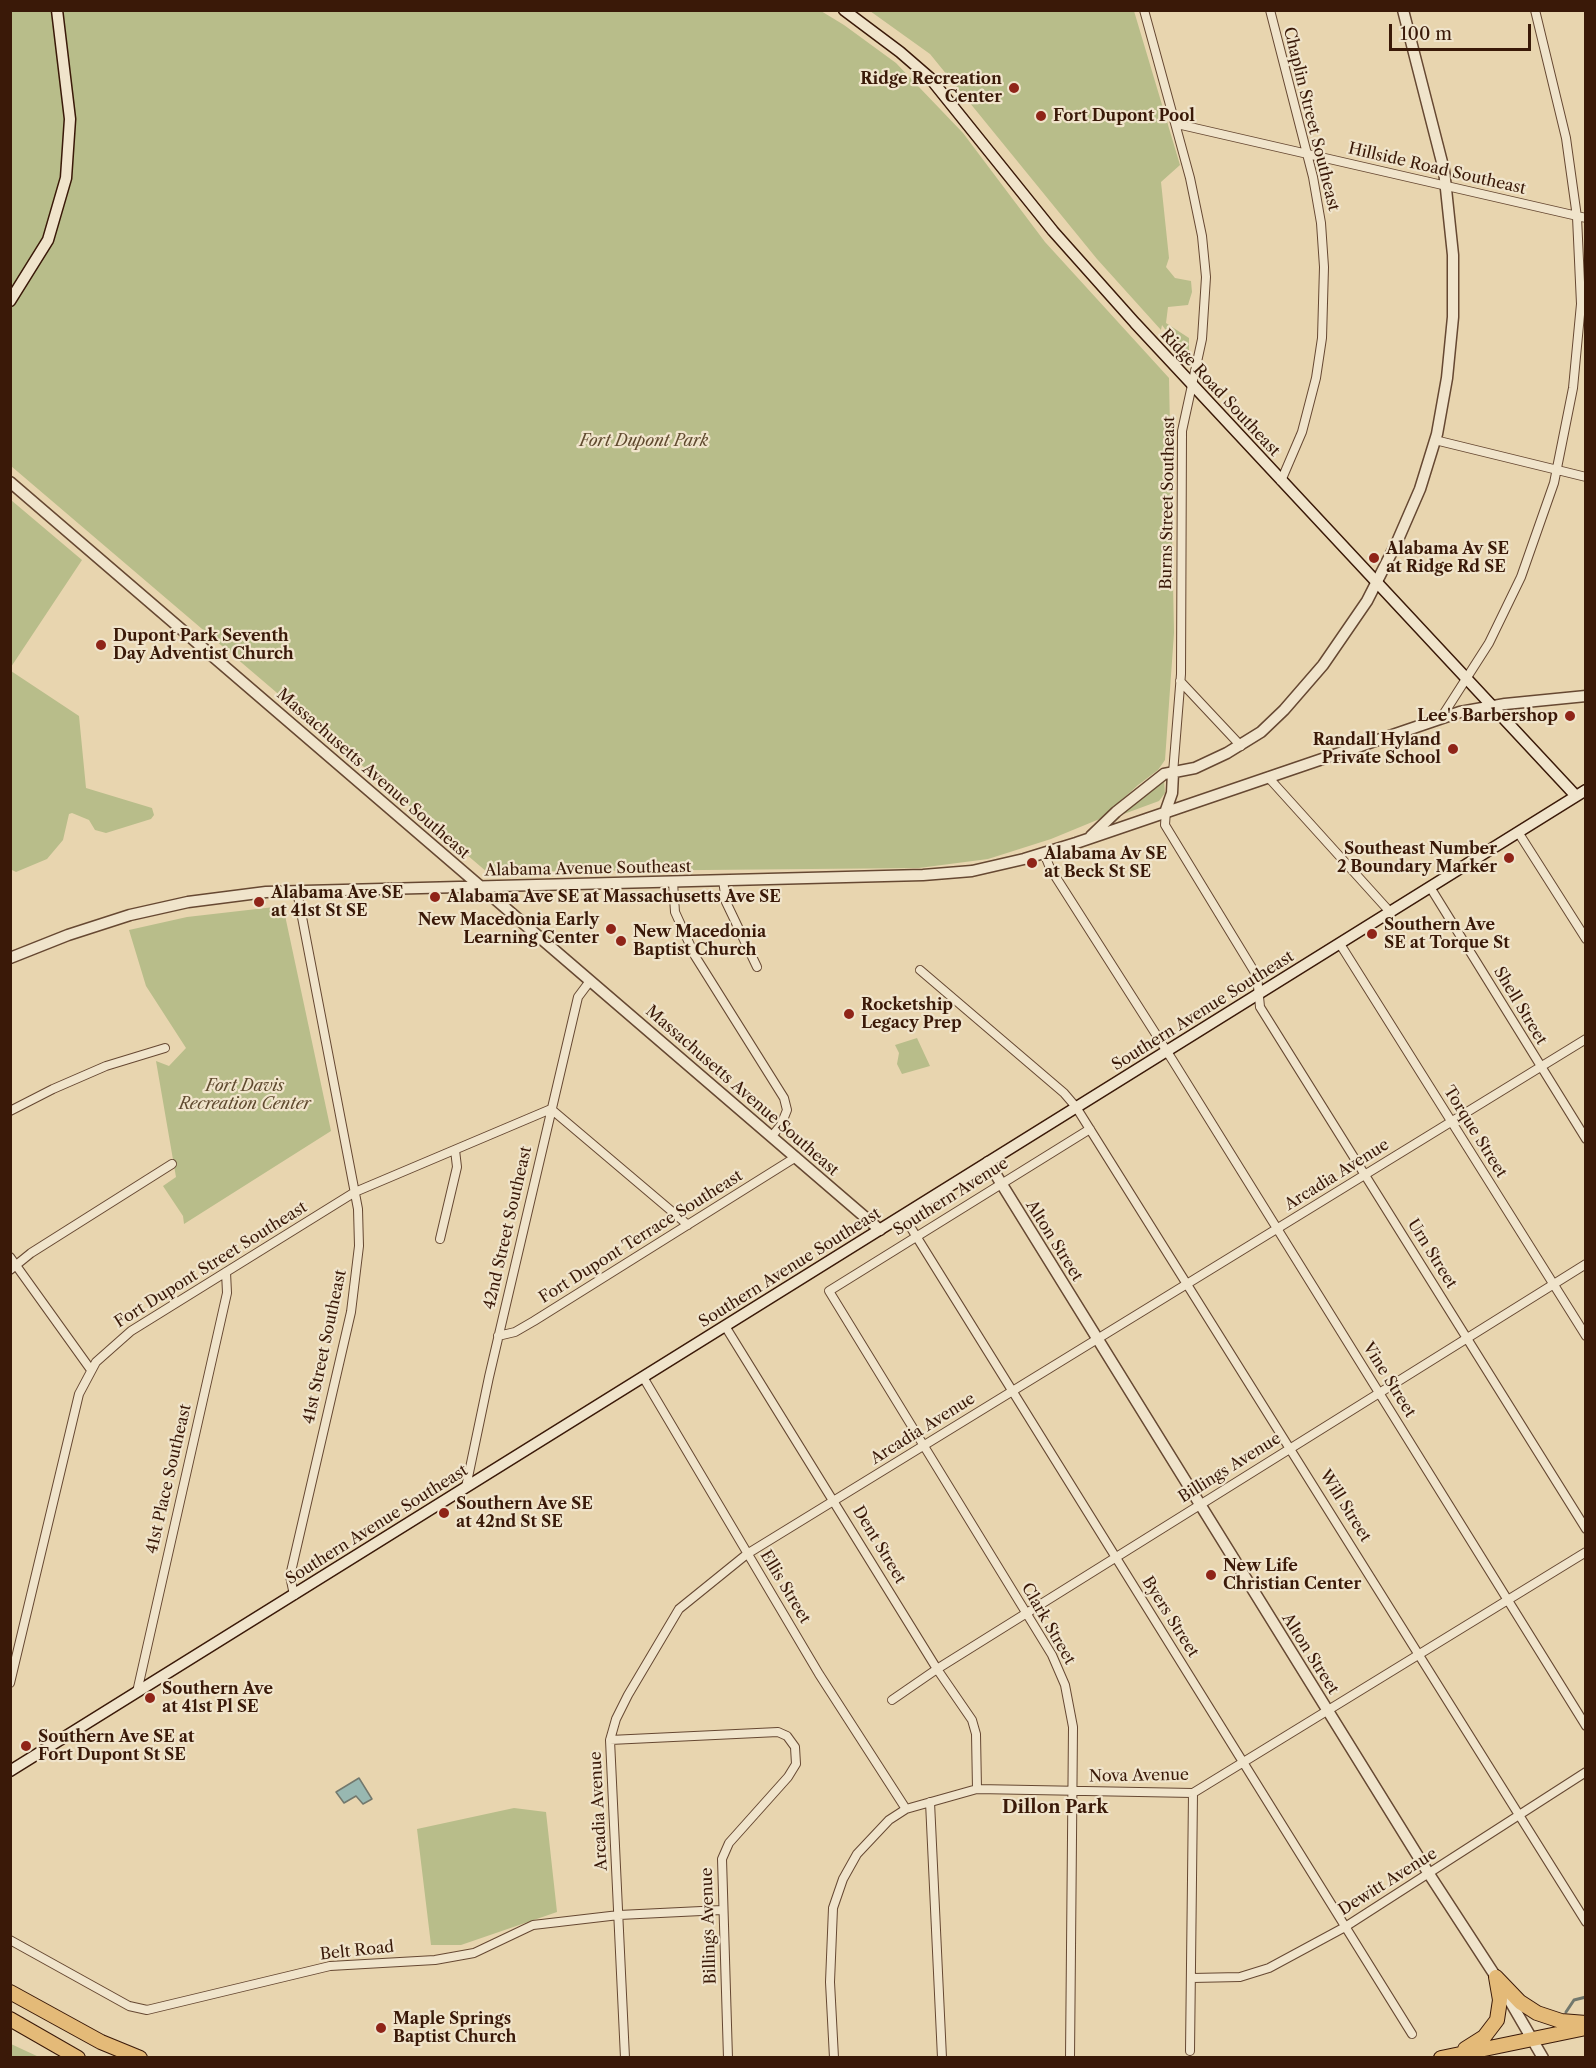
<!DOCTYPE html>
<style>
body{margin:0}
#map{position:relative;width:1596px;height:2068px;overflow:hidden;background:#e8d5af;font-family:"Libre Caslon Text",serif}
canvas{display:block}
.frame{position:absolute;inset:0;border:12px solid #3a1908;pointer-events:none}
.scale{position:absolute;left:1389px;top:24px;width:142px;height:27px;box-sizing:border-box;border:3px solid #3a1908;border-top:0;padding-left:8px;font-size:18px;line-height:21px;white-space:nowrap;color:#3a1908;-webkit-text-stroke:4px #f0e4cb;paint-order:stroke}
</style>
<div id="map">
<canvas width="1596" height="2068"></canvas>
<div class="frame"></div>
<div class="scale">100 m</div>
</div>
<script>
const context = document.querySelector('canvas').getContext('2d');
context.lineJoin = 'round';
function fillPath(path, color) { context.fillStyle = color; context.fill(path, 'evenodd'); }
const shape = rows => new Path2D(rows.map(r => 'M' + r).join(''));
function strokePath(path, color, width, dash) { context.strokeStyle = color; context.lineWidth = width; context.lineCap = dash ? 'butt' : 'round'; context.setLineDash(dash || []); context.stroke(path); }
function drawText(font, color, halo, rows, align = 'center') {
  context.font = font + ' "Libre Caslon Text",serif'; context.lineWidth = 4.5; context.setLineDash([]); context.textBaseline = 'middle'; context.strokeStyle = halo; context.fillStyle = color; for (const [text, x, y, turn = 0] of rows) {
    context.save(); context.translate(x, y); context.rotate((+turn || 0) * Math.PI / 180); context.textAlign = isNaN(turn) ? turn : align; if (halo) context.strokeText(text, 0, 0); context.fillText(text, 0, 0); context.restore();
  }
}
fillPath(shape([
 [11,11,821,11,844,25,896,63,963,133,1045,242,1169,378,1174,633,1165,760,1158,770,1138,785,1102,818,1051,839,988,859,919,868,487,872,11,466],
 [870,11,1134,11,1180,165,1161,182,1169,258,1166,267,1175,278,1191,281,1192,292,1188,305,1168,307,1166,323,1189,338,1189,350,1183,351,1178,347,1162,325,1161,330,1097,259,930,54],
 [11,500,82,560,11,667],
 [11,671,79,716,86,788,152,808,154,815,151,819,106,833,95,830,89,820,72,813,69,814,63,840,47,859,16,872,12,870],
 [1164,780,1165,793,1159,801,1121,815],
 [283,906,331,1131,184,1224,183,1216,163,1186,176,1177,156,1061,169,1066,186,1048,146,986,129,930,187,917],
 [917,1038,930,1066,902,1074,897,1064,899,1053,895,1045],
 [514,1808,546,1812,557,1912,461,1945,431,1945,417,1829],
 [11,2044,39,2057,11,2057]
]), '#b8bd8a');
const water = shape([
 [359,1778,372,1799,363,1804,356,1796,344,1803,336,1792,359,1778]
]);
fillPath(water, '#98b8b1');
strokePath(water, '#72786d', 1.5);
strokePath(shape([
 [1566,2012,1574,2000,1586,1997]
]), '#72786d', 3);
const minor = shape([
 [1144,10,1190,178,1202,236,1206,277,1202,339,1182,431,1181,674,1173,773],
 [1270,10,1313,177,1321,223,1324,267,1322,338,1316,378,1302,432,1281,481],
 [1177,124,1586,218],
 [1435,440,1586,477],
 [1180,681,1241,746],
 [1441,718,1489,643,1521,577,1554,483,1573,388,1581,304,1577,217,1566,138,1535,10],
 [1268,777,1390,912],
 [1166,810,1165,825,1257,976,1260,1007,1586,1529],
 [1518,832,1586,939],
 [1044,853,1050,868,1173,1061,1586,1726],
 [723,880,726,902,757,967],
 [673,882,675,912,695,956,784,1098,787,1110,781,1125,772,1136],
 [1430,887,1586,1139],
 [1340,944,1586,1336],
 [920,970,1064,1093,1076,1107,1586,1922],
 [10,1111,53,1089,106,1066,165,1048],
 [903,1215,1412,2034],
 [440,1239,457,1167,455,1150],
 [10,1257,91,1370],
 [10,1270,31,1253,172,1164],
 [725,1326,937,1669,972,1720,976,1734,977,1789],
 [498,1336,515,1332,534,1321,796,1157],
 [643,1377,819,1674,906,1809],
 [466,1487,489,1377,578,997,590,981],
 [294,1595,290,1576,351,1312,359,1246,358,1209,297,891],
 [10,1683,79,1394,96,1362,131,1331,355,1192,551,1109,688,1225],
 [137,1692,227,1293,226,1272],
 [892,1700,937,1669,1586,1264],
 [610,1740,778,1732,787,1736,795,1747,796,1764,788,1777,729,1843,722,1859,728,2058],
 [930,1802,942,2058],
 [10,1940,129,2006,147,2010,330,1966,435,1960,474,1953,533,1925,619,1915,722,1910],
 [1192,1978,1240,1977,1269,1968,1345,1927,1586,1772],
 [1190,2051,1193,1793],
 [625,2058,610,1740,616,1719,628,1695,679,1609,747,1554,1586,1039],
 [834,2058,830,1982,833,1908,843,1879,857,1854,889,1820,906,1809,977,1789,1193,1793,1586,1552],
 [1070,2058,1073,1727,1065,1685,1052,1655,829,1291,1090,1129]
]);
const tertiary = shape([
 [10,482,880,1230],
 [1166,810,1172,793,1173,773],
 [1091,836,1116,812,1164,774,1195,768,1227,753,1261,732,1284,710,1323,665,1367,601,1397,542,1420,489,1437,434,1447,378,1453,317,1453,255,1444,170,1403,10],
 [10,958,68,935,130,915,188,902,266,892,923,875,972,871,1024,859,1076,843,1460,712,1505,704,1586,696],
 [988,1162,1429,1874,1496,1977,1543,2058]
]);
const secondary = shape([
 [844,10,900,52,930,78,1053,231,1135,323,1576,796],
 [10,301,48,240,66,178,70,119,57,10],
 [10,1771,1586,790]
]);
const trunk = shape([
 [1496,1977,1520,2002,1537,2013,1561,2021,1586,2023],
 [10,1992,101,2042,140,2058],
 [10,2019,78,2058],
 [1465,2049,1484,2037,1497,2020,1500,2000,1496,1977],
 [1441,2058,1586,2028]
]);
strokePath(minor, '#664832', 10);
strokePath(tertiary, '#664832', 13);
strokePath(secondary, '#3a1908', 13);
strokePath(trunk, '#3a1908', 16);
strokePath(minor, '#f0e4cb', 8);
strokePath(tertiary, '#f0e4cb', 10);
strokePath(secondary, '#f0e4cb', 10);
strokePath(trunk, '#e4ba78', 14);
for (const [x, y, r, color] of [
 [1014,88,6,"#8f2418"],
 [1041,116,6,"#8f2418"],
 [1374,558,6,"#8f2418"],
 [101,645,6,"#8f2418"],
 [1570,716,6,"#8f2418"],
 [1453,749,6,"#8f2418"],
 [1509,858,6,"#8f2418"],
 [1032,863,6,"#8f2418"],
 [435,897,6,"#8f2418"],
 [259,902,6,"#8f2418"],
 [611,929,6,"#8f2418"],
 [1372,934,6,"#8f2418"],
 [621,941,6,"#8f2418"],
 [849,1014,6,"#8f2418"],
 [444,1513,6,"#8f2418"],
 [1211,1575,6,"#8f2418"],
 [150,1698,6,"#8f2418"],
 [26,1746,6,"#8f2418"],
 [381,2028,6,"#8f2418"]
]) { const dot = new Path2D(); dot.arc(x, y, r, 0, 2 * Math.PI); context.fillStyle = color; context.fill(dot); strokePath(dot, '#f0e4cb', 2); }
drawText('bold 16px', '#3a1908', '#f0e4cb', [
 ["Ridge Recreation",1002,79,"right"],
 ["Center",1002,97,"right"],
 ["Fort Dupont Pool",1053,116],
 ["Alabama Av SE",1386,549],
 ["at Ridge Rd SE",1386,567],
 ["Dupont Park Seventh",113,636],
 ["Day Adventist Church",113,654],
 ["Lee's Barbershop",1558,716,"right"],
 ["Randall Hyland",1441,740,"right"],
 ["Private School",1441,758,"right"],
 ["Southeast Number",1497,849,"right"],
 ["2 Boundary Marker",1497,867,"right"],
 ["Alabama Av SE",1044,854],
 ["at Beck St SE",1044,872],
 ["Alabama Ave SE",271,893],
 ["at 41st St SE",271,911],
 ["Alabama Ave SE at Massachusetts Ave SE",447,897],
 ["New Macedonia Early",599,920,"right"],
 ["Learning Center",599,938,"right"],
 ["Southern Ave",1384,925],
 ["SE at Torque St",1384,943],
 ["New Macedonia",633,932],
 ["Baptist Church",633,950],
 ["Rocketship",861,1005],
 ["Legacy Prep",861,1023],
 ["Southern Ave SE",456,1504],
 ["at 42nd St SE",456,1522],
 ["New Life",1223,1566],
 ["Christian Center",1223,1584],
 ["Southern Ave",162,1689],
 ["at 41st Pl SE",162,1707],
 ["Southern Ave SE at",38,1737],
 ["Fort Dupont St SE",38,1755],
 ["Maple Springs",393,2019],
 ["Baptist Church",393,2037]
], 'left');
drawText('16px', '#3a1908', '#f0e4cb', [
 ["Chaplin Street Southeast",1311,119,76],
 ["Hillside Road Southeast",1437,169,13],
 ["Ridge Road Southeast",1220,393,47],
 ["Burns Street Southeast",1168,503,-89],
 ["Massachusetts Avenue Southeast",373,774,41],
 ["Alabama Avenue Southeast",588,869,-1],
 ["Shell Street",1520,1006,59],
 ["Southern Avenue Southeast",1203,1011,-32],
 ["Massachusetts Avenue Southeast",742,1091,41],
 ["Torque Street",1475,1132,58],
 ["Arcadia Avenue",1337,1175,-32],
 ["Southern Avenue",951,1197,-32],
 ["42nd Street Southeast",508,1228,-77],
 ["Fort Dupont Terrace Southeast",641,1237,-32],
 ["Alton Street",1054,1241,58],
 ["Urn Street",1432,1254,58],
 ["Fort Dupont Street Southeast",211,1265,-32],
 ["Southern Avenue Southeast",790,1268,-32],
 ["41st Street Southeast",325,1347,-78],
 ["Vine Street",1389,1380,58],
 ["Arcadia Avenue",923,1429,-32],
 ["Billings Avenue",1230,1468,-32],
 ["41st Place Southeast",169,1479,-77],
 ["Will Street",1345,1506,58],
 ["Southern Avenue Southeast",377,1525,-32],
 ["Dent Street",879,1545,59],
 ["Ellis Street",785,1587,59],
 ["Byers Street",1170,1617,58],
 ["Clark Street",1048,1624,60],
 ["Alton Street",1310,1654,58],
 ["Nova Avenue",1139,1776,-1],
 ["Arcadia Avenue",599,1811,-93],
 ["Dewitt Avenue",1388,1882,-32],
 ["Billings Avenue",709,1926,-92],
 ["Belt Road",357,1951,-6]
]);
drawText('italic 16px', '#604a2f', '#f0e4cb', [
 ["Fort Dupont Park",644,441],
 ["Fort Davis",245,1086],
 ["Recreation Center",245,1104]
]);
drawText('bold 18px', '#3a1908', '#f0e4cb', [
 ["Dillon Park",1055,1808]
]);
</script>
